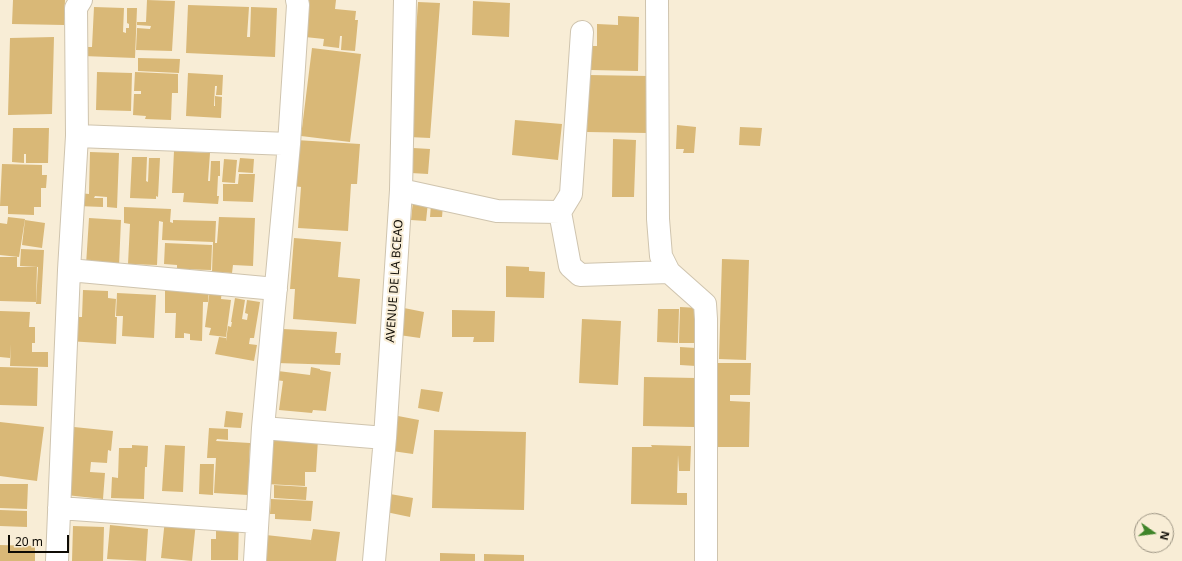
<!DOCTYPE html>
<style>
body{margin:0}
#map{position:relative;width:1182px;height:561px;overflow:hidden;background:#f8edd6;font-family:"Noto Sans",sans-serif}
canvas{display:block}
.north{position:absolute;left:1134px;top:513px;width:40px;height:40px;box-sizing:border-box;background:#f8edd6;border:1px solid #9b9382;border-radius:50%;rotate:104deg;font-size:11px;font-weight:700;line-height:16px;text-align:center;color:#0f0c05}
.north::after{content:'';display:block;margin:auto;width:14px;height:18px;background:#3f8429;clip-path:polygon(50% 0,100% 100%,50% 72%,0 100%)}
.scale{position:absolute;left:8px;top:535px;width:61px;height:18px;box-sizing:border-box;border:2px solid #0f0c05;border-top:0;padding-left:5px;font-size:12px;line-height:14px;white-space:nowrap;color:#0f0c05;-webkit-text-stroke:3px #f8edd6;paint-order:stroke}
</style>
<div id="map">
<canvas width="1182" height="561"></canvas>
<div class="north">N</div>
<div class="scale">20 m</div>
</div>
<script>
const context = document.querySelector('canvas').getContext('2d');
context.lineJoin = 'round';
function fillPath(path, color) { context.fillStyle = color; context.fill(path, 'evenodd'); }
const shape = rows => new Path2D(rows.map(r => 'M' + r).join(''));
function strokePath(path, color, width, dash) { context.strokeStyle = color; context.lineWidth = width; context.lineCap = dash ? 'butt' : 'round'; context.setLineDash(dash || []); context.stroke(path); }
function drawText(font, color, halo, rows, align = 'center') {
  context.font = font + ' "Noto Sans",sans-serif'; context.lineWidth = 4; context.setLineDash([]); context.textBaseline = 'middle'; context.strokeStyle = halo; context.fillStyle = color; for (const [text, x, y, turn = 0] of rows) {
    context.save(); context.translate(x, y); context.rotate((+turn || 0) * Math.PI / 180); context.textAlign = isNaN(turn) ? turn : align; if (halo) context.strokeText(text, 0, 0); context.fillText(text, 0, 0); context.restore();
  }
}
fillPath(shape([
 [13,0,65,0,64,25,12,24],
 [147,0,175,1,172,51,136,50,137,28,150,29,151,26,137,25,137,22,146,22],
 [308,0,336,0,335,9,356,11,355,20,358,20,355,51,341,50,342,36,340,36,339,48,323,46,324,39,305,37],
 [473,1,510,3,509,37,472,35],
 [418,2,440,3,430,138,409,137],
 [188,5,249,7,247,37,250,37,251,7,277,8,275,57,186,53],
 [94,7,124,8,123,32,126,33,126,28,129,28,129,24,127,23,127,8,137,8,135,58,83,56,83,47,92,47],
 [618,16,639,17,638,71,591,70,591,46,597,46,597,24,618,25],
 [54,37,52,114,8,115,10,38],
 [312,48,361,54,350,142,301,136],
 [138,58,180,59,179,73,138,71],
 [97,72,132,73,131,111,96,110],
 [135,72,178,74,178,93,172,93,171,120,145,119,146,116,133,115,134,94,141,94,141,91,134,91],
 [188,73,223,75,222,95,216,95,217,86,215,86,214,106,215,106,215,96,222,97,221,118,186,116],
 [588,75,648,76,647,133,587,132],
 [515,120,562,124,558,160,512,155],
 [677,125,696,127,694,153,683,153,684,149,676,149],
 [740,127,762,128,760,146,739,145],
 [13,128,49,128,48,163,26,163,26,154,24,154,24,163,12,162],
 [613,139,636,140,634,197,612,197],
 [296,140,360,144,357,184,351,184,348,231,298,228,301,187,293,186],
 [413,148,430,149,428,174,411,173],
 [174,151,210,153,208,181,210,181,211,161,220,161,220,176,218,176,217,196,219,196,218,204,183,202,184,193,172,193],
 [90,152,119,153,117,208,107,207,107,197,95,196,94,198,103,198,103,207,78,206,79,193,89,194],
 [132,157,147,157,146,181,148,182,149,158,160,158,158,197,156,196,156,199,130,198],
 [240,158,254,159,253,173,238,172],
 [224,159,237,160,235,183,222,182],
 [2,164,42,165,42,175,47,175,46,188,41,188,41,207,34,207,34,215,8,214,8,206,0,206],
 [239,174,255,174,253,202,223,201,223,184,238,184],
 [413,201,428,202,426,221,411,220],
 [431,204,443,205,442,217,430,217],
 [124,207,171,209,170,222,173,223,173,220,216,221,215,243,217,243,219,217,255,218,253,266,233,265,232,273,212,272,213,242,162,240,163,222,159,221,157,265,128,264,130,224,124,223],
 [8,217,25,219,19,257,0,255,0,223,7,224],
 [89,218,121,220,119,266,86,265],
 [25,220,45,223,42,248,22,245],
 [294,238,341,242,338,277,360,279,356,324,293,319,295,289,290,289],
 [165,243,212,245,211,270,177,269,177,265,164,264],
 [21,249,44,250,41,304,36,304,38,267,20,266],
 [0,257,17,257,17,267,37,267,36,302,0,301],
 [722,259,749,260,746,360,719,359],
 [506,266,529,267,529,271,545,272,544,298,506,297],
 [165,288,209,290,208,302,203,302,202,341,190,340,190,334,184,333,184,338,175,338,176,313,165,313],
 [210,289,222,290,221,299,231,300,226,337,209,335,211,328,205,327],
 [83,290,108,291,108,298,116,299,115,317,117,317,116,344,68,341,69,317,82,317],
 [117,293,156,295,154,338,122,336,123,316,116,316],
 [235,298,245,300,242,319,247,320,248,314,245,313,247,300,260,302,254,338,250,338,249,344,257,345,254,361,215,354,219,337,226,338,226,341,228,326,231,327,232,322,231,322],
 [680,307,699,308,698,343,679,343],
 [404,308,424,312,420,338,399,335],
 [658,309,679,309,678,343,657,342],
 [452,310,495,311,494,342,473,342,474,337,452,337],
 [0,311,30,312,29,327,35,327,35,343,32,343,32,352,48,352,48,367,10,366,11,344,10,358,0,357],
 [582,319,621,321,618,385,579,383],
 [283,329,337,332,335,353,341,353,340,365,277,363,278,342,282,342],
 [680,347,696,348,696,366,680,365],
 [712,363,751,363,750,395,730,395,730,401,750,402,749,447,709,447],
 [0,367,38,368,37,406,0,405],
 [311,367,320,369,320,370,331,372,326,411,313,410,312,413,279,410,283,381,276,380,278,371,310,375],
 [644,377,696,378,694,427,643,426],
 [421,389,443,392,439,412,418,408],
 [226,411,243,413,241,428,224,427],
 [398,416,419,420,413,454,392,451],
 [0,422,44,427,37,481,0,476],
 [74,427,113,431,111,451,108,450,107,463,91,462,90,472,105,473,103,499,66,495],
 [209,428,228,429,228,440,217,439,216,441,250,443,248,495,214,493,216,458,207,458],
 [434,430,526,432,524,510,432,508],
 [273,437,318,439,316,472,305,472,305,486,266,484],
 [132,445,148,446,147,467,145,467,144,499,111,498,112,477,118,478,119,448,132,448],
 [165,445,185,446,183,492,162,491],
 [651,445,691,446,690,471,679,471,678,455,677,493,687,493,687,505,631,504,632,447,652,447],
 [200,464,214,464,213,495,199,494],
 [0,484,28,484,27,509,0,508],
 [274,485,307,487,306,500,274,498],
 [390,494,413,498,410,517,386,512],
 [271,499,313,501,311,521,275,519,275,514,270,514],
 [0,510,27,511,27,527,0,526],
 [165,519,196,522,192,561,161,558],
 [239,522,238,560,211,560,211,539,216,539,216,527],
 [110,525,148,529,146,561,107,559],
 [73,526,104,527,103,561,72,561],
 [313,529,340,532,336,561,263,561,266,535,311,540,310,546],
 [0,545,35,546,35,561,0,561],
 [440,553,475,554,475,561,440,561],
 [484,554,524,555,524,561,484,561]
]), '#d9b877');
const minor = shape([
 [657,0,658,219,661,256,669,272,705,304,706,319,706,561],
 [77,136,289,144],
 [401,190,497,211,560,212,571,194,582,32],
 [560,212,570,266,580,275,669,272],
 [69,270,276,289],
 [263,428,385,438],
 [59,508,257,522],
 [57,561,69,270,77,136,76,8,81,0],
 [255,561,263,428,289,144,298,5,297,0],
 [374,561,385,438,401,190,405,0]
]);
strokePath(minor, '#cfc4ae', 24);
strokePath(minor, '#fff', 22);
drawText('12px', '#0f0c05', '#f8edd6', [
 ["AVENUE DE LA BCEAO",395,281,-86]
]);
</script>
